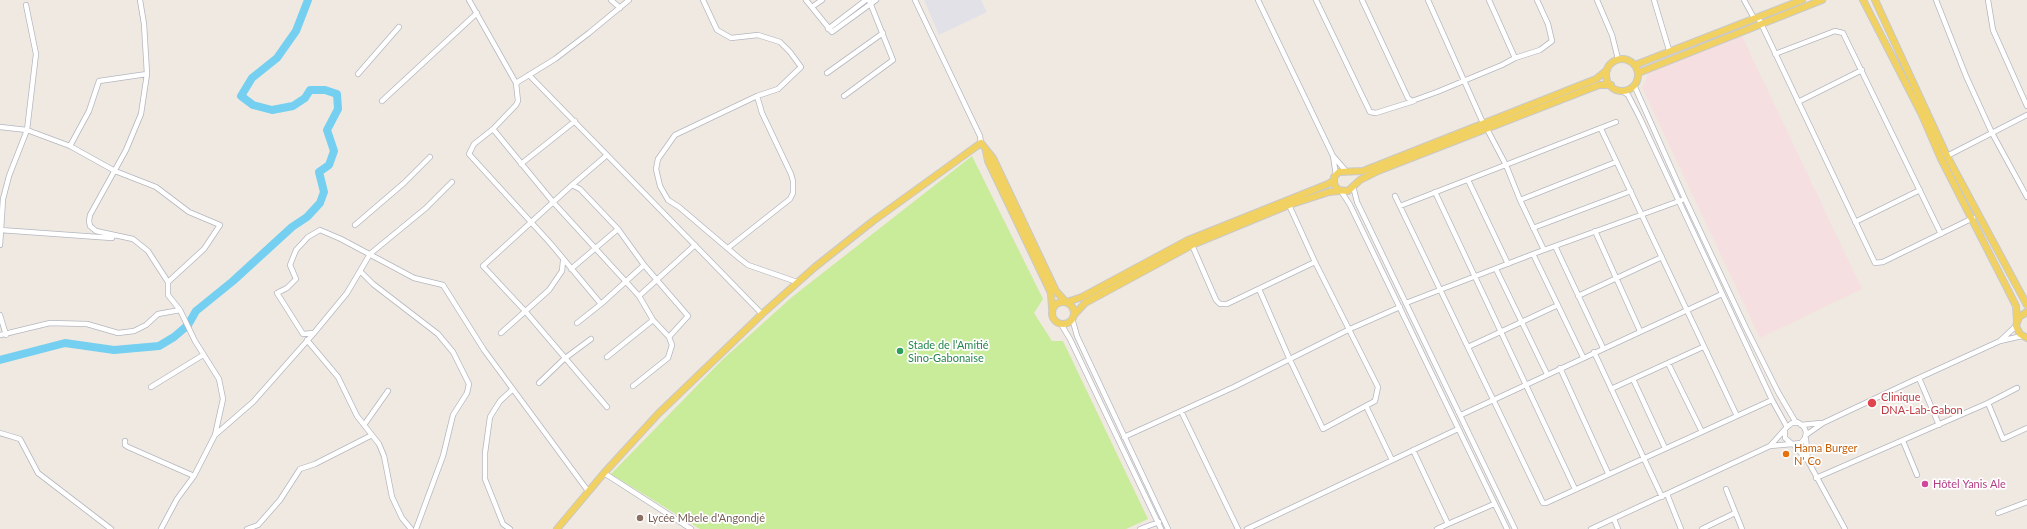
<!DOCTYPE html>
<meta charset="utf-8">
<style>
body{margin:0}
canvas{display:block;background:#efe9e1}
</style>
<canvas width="2027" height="529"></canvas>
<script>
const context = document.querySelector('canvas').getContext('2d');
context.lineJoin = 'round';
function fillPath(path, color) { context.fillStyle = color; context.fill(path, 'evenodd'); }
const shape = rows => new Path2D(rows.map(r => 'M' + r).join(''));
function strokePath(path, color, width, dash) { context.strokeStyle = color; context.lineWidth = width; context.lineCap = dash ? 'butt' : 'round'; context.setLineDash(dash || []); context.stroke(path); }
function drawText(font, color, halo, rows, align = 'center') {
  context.font = font + ' Lato,sans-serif'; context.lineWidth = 3.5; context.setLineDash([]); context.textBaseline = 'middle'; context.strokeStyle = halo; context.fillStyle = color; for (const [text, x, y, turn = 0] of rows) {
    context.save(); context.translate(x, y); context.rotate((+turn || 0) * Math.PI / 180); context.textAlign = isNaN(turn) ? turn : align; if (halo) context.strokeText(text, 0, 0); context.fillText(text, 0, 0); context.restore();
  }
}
fillPath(shape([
 [924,0,981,0,987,12,939,35]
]), '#e3e1e8');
fillPath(shape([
 [1742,36,1862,289,1760,338,1642,87,1645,83,1648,72]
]), '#f5dfe0');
fillPath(shape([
 [972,156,1043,299,1034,313,1052,341,1063,341,1148,519,1126,529,700,529,611,474,722,360,792,297]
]), '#c9ec9a');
strokePath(shape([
 [0,360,65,343,114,350,159,346,174,337,188,325,196,311,233,281,292,227,307,217,320,203,324,192,319,172,329,165,334,151,327,130,338,109,337,94,325,90,310,90,305,98,293,106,272,110,253,105,241,96,252,78,277,58,296,31,308,0]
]), '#75cff0', 8);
const minor = shape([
 [140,0,144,24,147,74,141,114,126,150,90,215,89,221,90,226,96,231,133,239,148,251,168,282,168,295,180,310],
 [469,0,516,83,555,59,589,33,629,0],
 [611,0,620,8],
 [703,0,717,30,731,38,758,35,780,42,790,52,801,67,778,89,757,96,675,135,658,159,656,169,660,186,668,200,679,207,739,258,748,265,797,282],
 [806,0,832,32,876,0],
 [915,0,980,136,981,143],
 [1258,0,1333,156],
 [1316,0,1370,112,1376,113,1414,101],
 [1362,0,1408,98,1412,101,1437,92,1502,65,1515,58,1489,0],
 [1428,0,1483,123],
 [1597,0,1612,35,1618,59],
 [1654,0,1669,50],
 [1744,0,1754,18],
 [1936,0,1966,76,1992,133,2027,197],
 [1988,0,1993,30,2027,106],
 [812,7,822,0],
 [1758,17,1875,263,1883,262,1973,218],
 [828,29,866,0],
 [1775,54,1835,31,1843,33,1941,234],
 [1515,58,1540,50,1552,41,1548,24,1537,0],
 [827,73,883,33],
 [358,74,399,27],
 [529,75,762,314],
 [516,83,518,101,516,105,493,129,474,144,469,154,551,244,601,304],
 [1634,85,1685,199,1745,326,1778,392,1795,421,1799,423],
 [1622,91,1628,95,1639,116,1772,400,1787,427],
 [844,96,893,60,869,0],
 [382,101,477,13],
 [1798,102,1862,70],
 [0,127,27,130,70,146,115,171,156,187,189,212,220,225,204,249,168,282],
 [493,129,553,202,639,296,653,320,669,337,672,345,668,358,633,386],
 [1487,129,1506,165,1520,200],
 [1601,129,1737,416],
 [70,146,89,111,99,81,147,74],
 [1947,156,2027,115],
 [521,164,575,121],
 [1336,175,1333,156,1346,171],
 [1468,180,1508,264],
 [572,185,607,155],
 [1353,186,1357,202,1515,529],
 [1341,191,1350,205,1507,529],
 [1435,192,1575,489],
 [1395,196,1543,503,1546,503,1772,400],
 [1400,206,1616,122],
 [1855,222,1920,190],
 [355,225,404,183,430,157],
 [1533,228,1631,191],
 [0,230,112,238],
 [1595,231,1640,331],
 [0,245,3,199,9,176,27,130,36,54,26,5],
 [1192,245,1216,300,1220,304,1227,304,1315,262],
 [1555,246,1603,348],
 [728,248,790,199,793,193,793,181,791,174,762,113,757,96],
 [1544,250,1520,200,1616,162],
 [1533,254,1583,357],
 [571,269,618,229],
 [1496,269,1547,374],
 [360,271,373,284,438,334,453,352,469,384,467,393,453,415,443,456,416,529],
 [1259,289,1290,360,1323,429,1375,401,1378,387,1315,262,1289,205],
 [639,296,695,245],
 [1578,296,1662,257],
 [1406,303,1533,254,1682,200],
 [0,315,6,335],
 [1072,318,1077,336,1168,529],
 [577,323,601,304,644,265],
 [1061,324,1070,339,1161,529],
 [314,333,303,334,277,293,287,288,296,279,290,265,296,250,308,237,320,230,341,239,414,278,443,285,484,350,588,491],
 [501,333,549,290,562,271,563,261],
 [0,335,50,323,87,324,118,333,134,331,146,325,158,314,180,310,195,341,219,379,223,399,215,435,194,476,177,499,161,529],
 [307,340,338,377,357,416,379,444,384,456,392,497,402,518,411,529],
 [2001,340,2016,326],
 [1468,347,1558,305],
 [1594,352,1662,497],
 [607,357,653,320],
 [1668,363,1702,432],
 [1560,368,1608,473],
 [1919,378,1939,425],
 [1633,379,1665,448],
 [539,383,564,359,591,339],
 [151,387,203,355],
 [1611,389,1703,347],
 [1988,403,2017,388],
 [1366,406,1392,460],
 [607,407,525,311,483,266,572,185,580,189,618,229,644,265,688,316,669,337],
 [1181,411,1238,529],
 [1461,415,1722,294],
 [364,425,388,391],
 [1801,425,1821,423],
 [0,433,20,439,38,473,111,529],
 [215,435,253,402,314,333,347,293,370,254,426,208,452,182],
 [1806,435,1823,423,1910,382,2000,341,2022,336],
 [1124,437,1234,387,1350,329,1400,307],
 [1806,439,1808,461],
 [125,441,125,445,128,447,194,476],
 [1903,441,1917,475],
 [1794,445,1808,461,1845,529],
 [1770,446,1787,427,1792,423,1799,423,1804,427,1806,432,1805,438,1801,443,1792,444,1785,438,1785,430],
 [1413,450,1448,524,1494,504],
 [604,473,691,529],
 [1816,478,1988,403,2003,439,2027,428],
 [1726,489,1742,529],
 [1667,494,1681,529],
 [1998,513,2027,502],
 [1614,519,1618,529],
 [247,529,258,525,280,500,300,469,315,464,372,435],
 [510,529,503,524,485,479,485,453,490,417,500,401,513,389],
 [1140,529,1159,522],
 [1247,529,1458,429],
 [1437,529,1448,524],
 [1591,529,1770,446,1792,444],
 [1702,529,1735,513]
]);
const major = shape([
 [1863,0,1922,115,1941,159,2006,286,2016,306,2017,321],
 [1875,0,1947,156,2027,305],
 '1606 75a16 16 0 1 1 32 0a16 16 0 1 1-32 0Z',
 [1635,65,1802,0],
 [1607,70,1596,79,1363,171,1339,172,1334,177,1334,184,1338,190,1348,191,1360,180,1378,171,1599,85,1611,85],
 [1638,73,1822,0],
 [986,151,988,161,1051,293,1052,308],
 '1052 313a11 11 0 1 1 22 0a11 11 0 1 1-22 0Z',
 [1067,302,1082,297,1188,240,1328,184,1334,180],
 [2027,312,2019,317,2016,326,2020,334,2027,338],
 [1074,315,1085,303,1192,245,1289,205,1329,192,1339,191],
 [557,529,604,473,658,414,762,314,815,267,873,221,981,143,993,158,1056,291,1065,301]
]);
strokePath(minor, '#b4b7c1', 6);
strokePath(major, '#c9c9c9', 8);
strokePath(minor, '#fff', 4.5);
strokePath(major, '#f2d163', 6);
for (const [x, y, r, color] of [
 [900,351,4,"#2e9e5b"],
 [1872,403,5,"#e0444e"],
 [1786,454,4,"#e8710a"],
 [1925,484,4,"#d1479c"],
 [640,518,4,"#8d6e63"]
]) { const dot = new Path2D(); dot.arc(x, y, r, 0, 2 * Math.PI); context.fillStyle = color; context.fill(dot); strokePath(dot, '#fff', 1.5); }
drawText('11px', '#27864d', '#fff', [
 ["Stade de l’Amitié",908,345],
 ["Sino-Gabonaise",908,358]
], 'left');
drawText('11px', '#be3a42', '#fff', [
 ["Clinique",1881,397],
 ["DNA-Lab-Gabon",1881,410]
], 'left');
drawText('11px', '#c56008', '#fff', [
 ["Hama Burger",1794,448],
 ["N' Co",1794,461]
], 'left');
drawText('11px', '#b23c85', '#fff', [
 ["Hôtel Yanis Ale",1933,484]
], 'left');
drawText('11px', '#785e54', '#fff', [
 ["Lycée Mbele d'Angondjé",648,518]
], 'left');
</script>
